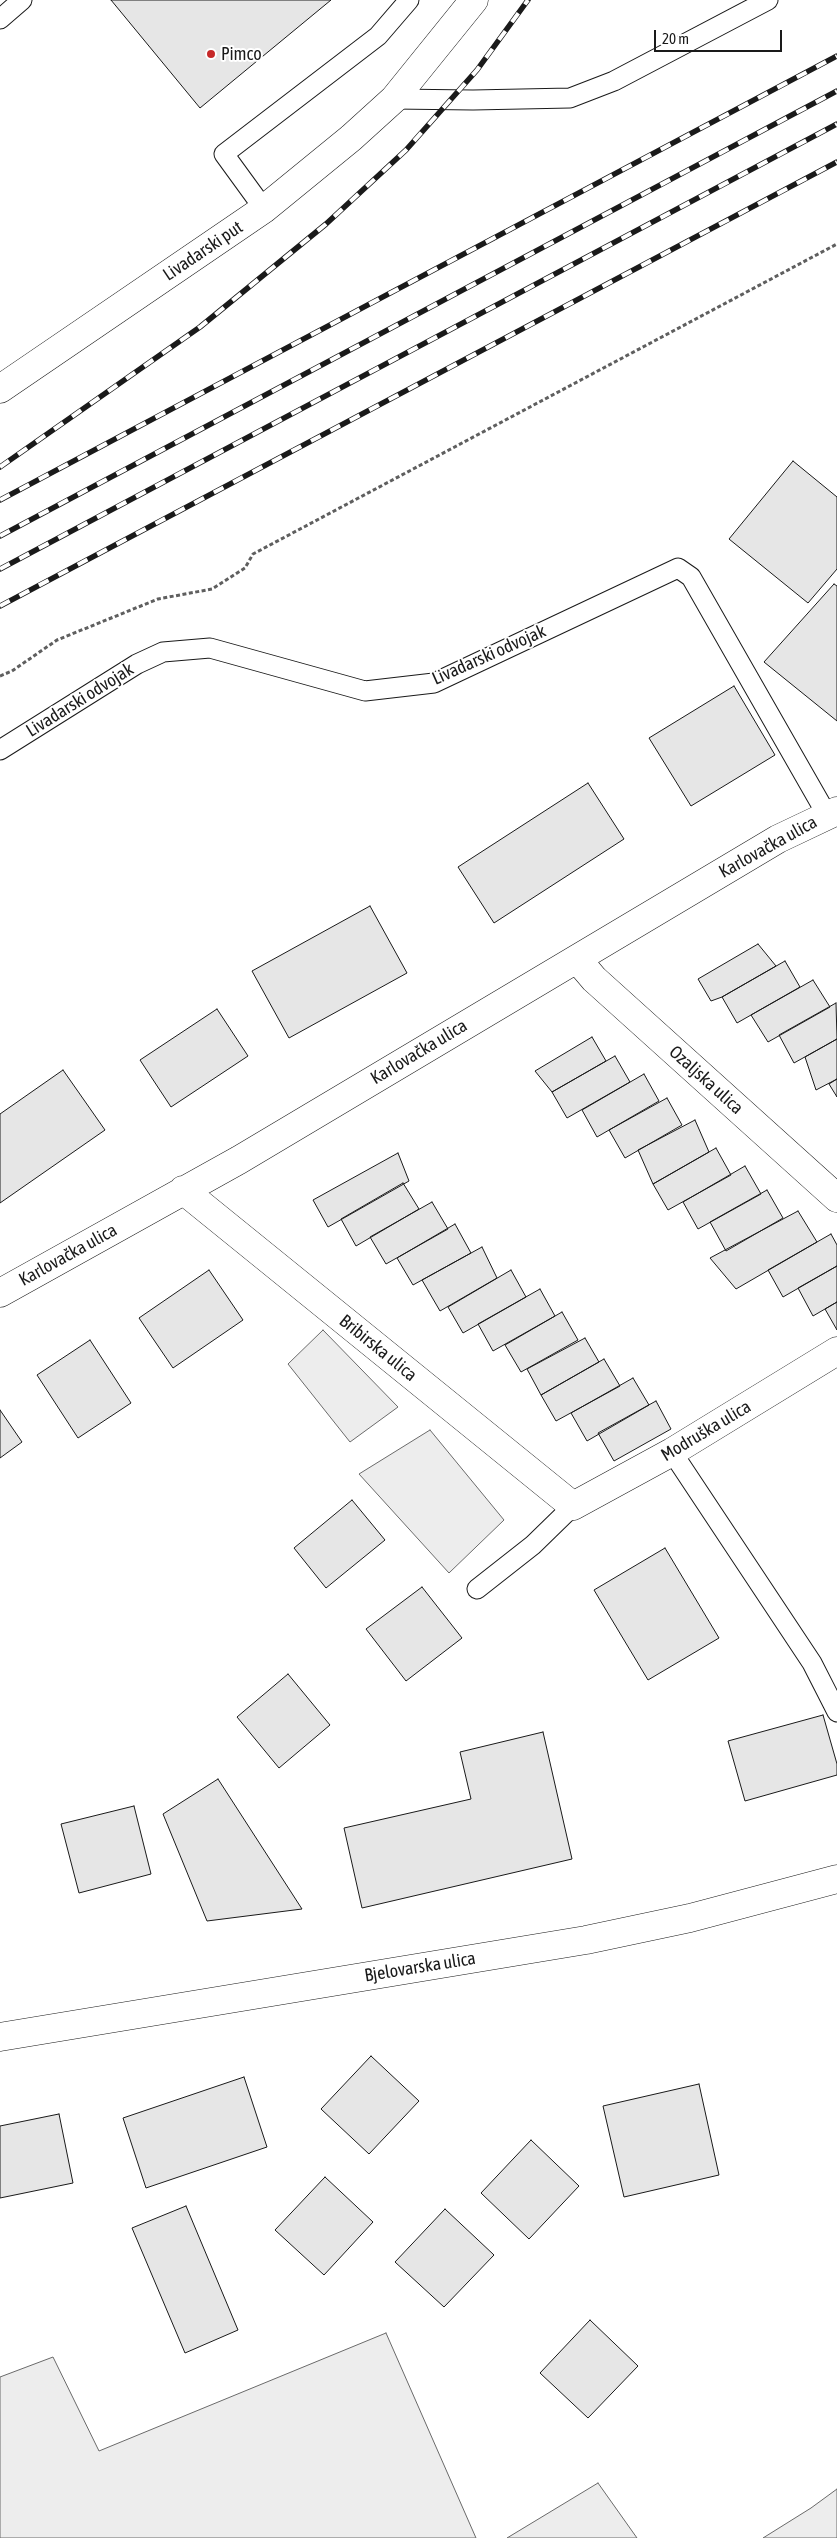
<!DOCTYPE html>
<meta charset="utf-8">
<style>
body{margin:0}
#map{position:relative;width:837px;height:2538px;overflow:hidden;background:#fff;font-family:"Asap Condensed",sans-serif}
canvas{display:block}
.scale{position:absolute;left:654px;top:30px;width:128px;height:22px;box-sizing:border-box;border:2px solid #1a1a1a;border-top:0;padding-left:6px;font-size:15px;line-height:18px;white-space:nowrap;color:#1a1a1a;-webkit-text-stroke:4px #fff;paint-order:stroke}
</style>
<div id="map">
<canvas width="837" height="2538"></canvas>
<div class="scale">20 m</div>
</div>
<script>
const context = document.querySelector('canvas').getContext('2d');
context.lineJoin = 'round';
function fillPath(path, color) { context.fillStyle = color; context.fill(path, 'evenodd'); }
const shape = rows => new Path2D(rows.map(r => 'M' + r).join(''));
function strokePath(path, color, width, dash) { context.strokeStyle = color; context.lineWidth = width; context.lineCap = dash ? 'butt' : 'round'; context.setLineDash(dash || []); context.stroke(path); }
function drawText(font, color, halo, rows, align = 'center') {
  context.font = font + ' "Asap Condensed",sans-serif'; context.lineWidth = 4; context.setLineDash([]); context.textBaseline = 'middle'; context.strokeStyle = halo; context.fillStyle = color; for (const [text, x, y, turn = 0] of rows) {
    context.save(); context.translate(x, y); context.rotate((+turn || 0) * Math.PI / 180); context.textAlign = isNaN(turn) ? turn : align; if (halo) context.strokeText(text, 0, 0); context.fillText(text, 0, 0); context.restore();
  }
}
const built = shape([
 [323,1330,398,1407,350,1442,288,1364,323,1330],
 [430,1430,504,1520,449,1573,359,1474,430,1430],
 [386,2333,476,2538,0,2538,0,2377,53,2357,99,2451,386,2333],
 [598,2483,637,2538,507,2538,598,2483],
 [837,2489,837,2538,763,2538,811,2508,837,2489]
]);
fillPath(built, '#ededed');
strokePath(built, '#6a6a6a', 1);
const building = shape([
 [111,0,331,0,200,108,111,0],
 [793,461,837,497,837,569,808,603,729,539,793,461],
 [834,584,837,586,837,721,764,662,834,584],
 [734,686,775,755,691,806,649,738,734,686],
 [588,783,624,839,494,923,458,867,588,783],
 [370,906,407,973,289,1038,252,971,370,906],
 [758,944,776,966,722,997,711,1001,698,979,758,944],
 [785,961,800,987,737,1023,722,997,785,961],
 [813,980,830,1007,768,1042,751,1015,813,980],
 [836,1003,837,1039,794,1063,779,1035,836,1003],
 [217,1009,248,1056,171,1107,140,1060,217,1009],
 [592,1037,606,1061,552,1092,535,1071,592,1037],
 [837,1039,837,1079,816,1090,805,1057,837,1039],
 [615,1056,630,1082,567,1118,552,1092,615,1056],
 [63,1070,105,1130,0,1203,0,1114,63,1070],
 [644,1074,659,1101,597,1137,582,1110,644,1074],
 [837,1079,837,1097,829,1084,837,1079],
 [667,1098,682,1125,625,1158,609,1130,667,1098],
 [695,1120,709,1152,653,1184,638,1150,695,1120],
 [716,1148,731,1175,668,1210,653,1184,716,1148],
 [398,1153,409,1181,328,1227,313,1200,398,1153],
 [745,1166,761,1194,698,1229,683,1202,745,1166],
 [403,1183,419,1209,356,1246,341,1219,403,1183],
 [767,1190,783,1218,726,1251,710,1222,767,1190],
 [432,1202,448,1229,386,1264,370,1237,432,1202],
 [798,1211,817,1242,736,1289,710,1258,798,1211],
 [455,1224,471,1253,413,1285,397,1258,455,1224],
 [831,1234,837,1245,837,1266,783,1297,768,1270,831,1234],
 [482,1247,497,1278,440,1311,422,1280,482,1247],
 [837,1266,837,1302,813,1316,798,1288,837,1266],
 [209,1270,243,1320,173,1368,139,1318,209,1270],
 [511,1270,526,1297,463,1333,448,1307,511,1270],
 [540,1289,555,1316,493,1351,478,1324,540,1289],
 [837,1302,837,1330,825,1309,837,1302],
 [562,1312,578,1340,521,1372,505,1345,562,1312],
 [585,1338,599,1362,541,1395,527,1369,585,1338],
 [90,1340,131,1403,78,1438,37,1375,90,1340],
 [604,1359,620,1386,556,1421,541,1395,604,1359],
 [633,1378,649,1405,587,1441,571,1413,633,1378],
 [656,1401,671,1429,614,1461,598,1433,656,1401],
 [0,1410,22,1442,0,1458,0,1410],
 [352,1500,385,1540,326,1588,294,1548,352,1500],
 [665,1548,719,1638,648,1680,594,1590,665,1548],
 [422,1587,462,1638,406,1681,366,1629,422,1587],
 [288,1674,330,1725,279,1768,237,1717,288,1674],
 [823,1715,837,1764,837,1775,745,1801,728,1741,823,1715],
 [543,1732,572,1859,362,1908,344,1828,471,1799,460,1752,543,1732],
 [218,1779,302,1909,207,1921,163,1814,218,1779],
 [134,1806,151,1874,79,1893,61,1824,134,1806],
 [371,2056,419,2101,369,2154,321,2109,371,2056],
 [244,2077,267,2147,146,2188,123,2118,244,2077],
 [699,2084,719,2175,624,2197,603,2106,699,2084],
 [59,2114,73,2183,0,2198,0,2126,59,2114],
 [531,2140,579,2186,529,2239,481,2193,531,2140],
 [325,2177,373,2222,324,2275,275,2230,325,2177],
 [186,2206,238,2330,185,2353,132,2228,186,2206],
 [445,2209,494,2255,444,2307,395,2262,445,2209],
 [590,2320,638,2366,588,2418,540,2373,590,2320]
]);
fillPath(building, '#e6e6e6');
strokePath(building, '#1a1a1a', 1);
const lane = shape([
 [0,19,22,0],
 [394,99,473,100,570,98,614,81,768,0],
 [264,209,224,154,378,36,409,0],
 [0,750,137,664,163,652,210,648,365,691,434,683,678,568,691,577,827,815],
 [672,1452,812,1663,837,1712],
 [477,1589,533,1545,573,1506]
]);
const street = shape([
 [0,389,264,209,351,138,394,99,474,0],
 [577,959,594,979,837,1198],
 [183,1190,573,1506,672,1452,837,1351],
 [0,1293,239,1160,778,839,837,811]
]);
const secondary = shape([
 [0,2037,586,1940,690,1918,837,1879]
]);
strokePath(lane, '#1a1a1a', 21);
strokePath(street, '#1a1a1a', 29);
strokePath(secondary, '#1a1a1a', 29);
strokePath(shape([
 [0,676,12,671,57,640,158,599,212,589,245,568,253,554,837,244]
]), '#5f5f5f', 3, [4, 2.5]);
strokePath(lane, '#fff', 19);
strokePath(street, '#fff', 28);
strokePath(secondary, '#fff', 28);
const rail = shape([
 [0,467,200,327,326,224,406,150,477,70,528,0],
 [0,500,837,56],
 [0,536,837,91],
 [0,569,837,124],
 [0,606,837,162]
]);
strokePath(rail, '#1a1a1a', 5.5);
strokePath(rail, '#fff', 4, [11]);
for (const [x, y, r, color] of [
 [211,54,5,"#c62828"]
]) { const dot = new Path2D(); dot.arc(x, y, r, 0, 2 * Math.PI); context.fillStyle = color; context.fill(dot); strokePath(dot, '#fff', 2); }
drawText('18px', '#1a1a1a', '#fff', [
 ["Pimco",221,54]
], 'left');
drawText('18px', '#1a1a1a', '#fff', [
 ["Livadarski put",203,251,-34],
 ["Livadarski odvojak",489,655,-24],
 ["Livadarski odvojak",80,700,-32],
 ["Karlovačka ulica",768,847,-29],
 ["Karlovačka ulica",419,1052,-31],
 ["Ozaljska ulica",706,1080,42],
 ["Karlovačka ulica",68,1255,-29],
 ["Bribirska ulica",378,1348,39],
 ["Modruška ulica",706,1431,-31],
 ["Bjelovarska ulica",420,1967,-9]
]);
</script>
